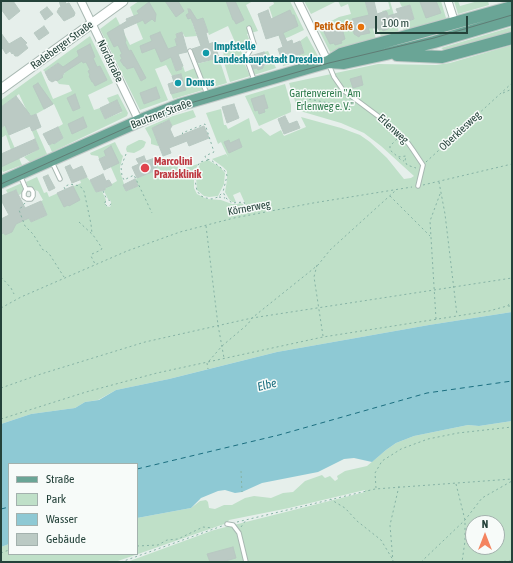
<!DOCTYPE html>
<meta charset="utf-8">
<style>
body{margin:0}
#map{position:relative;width:513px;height:563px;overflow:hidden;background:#e6efeb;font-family:"Asap Condensed",sans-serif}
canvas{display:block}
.frame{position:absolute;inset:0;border:2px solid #24423a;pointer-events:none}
.legend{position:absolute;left:8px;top:463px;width:130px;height:92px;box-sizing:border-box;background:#f7fbf9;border:1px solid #a3b1ad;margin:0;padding:5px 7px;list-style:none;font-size:12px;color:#24423a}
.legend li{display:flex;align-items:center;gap:8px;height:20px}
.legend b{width:20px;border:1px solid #a3b1ad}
.north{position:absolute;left:465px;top:515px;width:40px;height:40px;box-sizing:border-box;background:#f7fbf9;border:1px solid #a3b1ad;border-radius:50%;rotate:0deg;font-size:11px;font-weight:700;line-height:16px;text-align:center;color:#24423a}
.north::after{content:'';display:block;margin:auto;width:14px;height:18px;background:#f4845f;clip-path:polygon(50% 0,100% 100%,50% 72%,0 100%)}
.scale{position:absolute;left:375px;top:16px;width:93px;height:18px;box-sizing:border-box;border:2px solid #24423a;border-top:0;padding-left:5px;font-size:12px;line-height:14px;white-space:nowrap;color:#24423a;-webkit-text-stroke:3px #f7fbf9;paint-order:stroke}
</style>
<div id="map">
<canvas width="513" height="563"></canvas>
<div class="frame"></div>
<ul class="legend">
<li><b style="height:5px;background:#6aa596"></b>Straße</li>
<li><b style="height:11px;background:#bfe0c8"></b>Park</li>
<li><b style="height:11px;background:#8ec9d4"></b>Wasser</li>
<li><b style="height:11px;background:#bbcac4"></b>Gebäude</li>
</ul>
<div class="north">N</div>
<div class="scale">100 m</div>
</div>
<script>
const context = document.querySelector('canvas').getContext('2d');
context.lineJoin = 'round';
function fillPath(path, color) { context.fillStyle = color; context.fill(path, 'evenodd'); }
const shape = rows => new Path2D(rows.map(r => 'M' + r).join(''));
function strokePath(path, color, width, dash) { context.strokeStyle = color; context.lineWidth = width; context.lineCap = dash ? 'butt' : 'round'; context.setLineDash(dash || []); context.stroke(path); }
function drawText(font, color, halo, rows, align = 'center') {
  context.font = font + ' "Asap Condensed",sans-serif'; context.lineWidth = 3; context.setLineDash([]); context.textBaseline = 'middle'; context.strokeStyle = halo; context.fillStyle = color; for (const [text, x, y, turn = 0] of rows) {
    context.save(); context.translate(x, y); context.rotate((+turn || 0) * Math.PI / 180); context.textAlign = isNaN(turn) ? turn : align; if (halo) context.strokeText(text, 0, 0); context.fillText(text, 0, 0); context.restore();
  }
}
fillPath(shape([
 [139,1,253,1,246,5,258,31,247,34,249,39,240,50,242,53,241,56,250,76,230,82,223,59,224,50,235,42,228,26,209,35,203,19,192,22,197,36,185,37,182,32,176,34,177,38,175,39,181,53,178,55,173,62,176,71,182,69,181,67,183,66,185,72,195,68,203,90,173,99,171,94,186,89,181,74,172,76,166,65,155,69,168,100,140,110,100,29,116,17,130,45,143,39,130,7],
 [273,1,290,1,304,30,289,37,280,40,269,7,274,4],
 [304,1,337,1,311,14],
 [338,1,365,1,376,39,330,52,318,28,339,17,351,14,348,4,341,7],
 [388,1,390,1,399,32,381,37,379,30,391,26,387,12,383,13,382,11,390,9],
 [399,1,441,1,446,18,404,31,402,22,414,19,410,5,402,7],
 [454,1,458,1,460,6,478,1,488,1,489,5,458,14],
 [512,27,512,34,446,51,441,48],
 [90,36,113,83,88,95,94,110,100,108,105,119,122,112,117,101,110,104,107,98,118,94,128,113,127,116,52,152,49,145,53,143,54,144,63,138,58,127,63,124,54,104,36,114,31,116,30,114,29,115,7,130,22,165,3,172,1,167,11,150,6,135,1,138,1,128,26,109,19,94,1,107,1,100,41,71,53,99,72,91,69,85,59,84,56,80,65,73,58,63,45,72,43,70],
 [307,36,318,56,283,66,282,60,304,53,300,41],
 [512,45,512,312,429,325,277,352,169,379,116,390,98,400,85,402,75,408,31,414,1,424,1,234,4,233,5,235,15,208,6,190,22,183,24,188,21,194,19,195,16,190,11,192,23,203,31,222,47,215,41,201,43,200,38,191,35,190,33,188,28,187,26,182,37,177,44,193,47,192,49,197,81,183,80,180,87,177,91,182,96,192,102,191,106,200,105,204,106,206,110,207,111,205,111,201,108,199,104,191,105,190,105,188,117,181,106,156,99,159,98,156,91,155,90,153,115,142,121,154,123,156,120,167,120,171,126,191,138,186,135,179,157,170,156,166,174,158,179,170,198,164,194,175,194,188,197,194,207,199,221,200,232,204,237,204,240,203,243,204,246,210,248,210,240,192,233,195,236,202,232,202,229,199,225,192,227,180,227,171,223,167,212,159,226,154,228,157,221,142,218,144,206,113,221,109,224,125,226,125,228,129,249,118,252,132,261,128,270,136,281,130,284,136,306,127,301,117,341,128,360,135,370,142,387,158,404,179,411,178,414,176,381,146,364,133,341,123,300,111,298,110,289,83,378,64,436,65,450,63],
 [268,51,276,68,254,75,253,69,266,65,268,63,264,52],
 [219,58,227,83,206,89,197,64],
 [285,84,291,105,291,112,259,126,245,96],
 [193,110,196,117,172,126,169,120,162,123,170,143,157,126,152,128,159,145,158,146,151,144,151,139,145,128,173,116],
 [36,129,47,154,30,162,24,157,39,149,32,131],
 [139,140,142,140,146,142,144,147,140,150,134,153,127,152,126,149,127,146],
 [208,160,220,167,225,173,224,184,218,196,209,197,204,196,197,190,196,177,199,167,200,163],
 [512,421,512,562,127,562,214,530,365,492,365,490,289,508,229,520,227,523,115,562,1,562,1,547,9,544,9,554,137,554,137,518,191,508,200,501,206,500,208,502,209,508,215,509,224,505,232,505,245,498,254,496,271,498,283,493,293,492,305,481,322,475,325,478,330,476,335,481,338,479,337,476,345,471,367,466,386,450,396,443,414,436,468,425,479,426],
 [473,523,497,523,497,547,473,547]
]), '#bfe0c8');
fillPath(shape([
 [512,312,512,421,479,426,468,425,414,436,396,443,386,450,372,462,354,458,344,459,318,472,262,483,242,492,235,493,225,490,218,491,201,498,191,508,137,518,137,464,9,464,9,544,1,547,1,424,31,414,75,408,85,402,99,400,116,390,169,379,277,352,429,325]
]), '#8ec9d4');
strokePath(shape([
 [137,469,279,435,427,393,512,381],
 [1,509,9,507]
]), '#1c6f80', 1, [5, 4]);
const building = shape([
 [1,1,13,1,20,11,9,20,1,9,1,1],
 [59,1,65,1,66,4,69,3,75,13,74,16,64,21,57,12,59,8,61,7,59,1],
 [165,1,178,1,184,11,176,17,165,1],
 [226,1,235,1,244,20,236,24,234,20,233,20,226,1],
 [365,1,374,1,377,14,386,11,387,12,388,16,398,13,396,9,410,5,414,19,405,22,401,23,400,20,390,22,391,26,388,27,388,29,383,31,382,29,379,30,378,28,368,28,370,33,360,35,359,37,354,34,352,19,369,15,365,1],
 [425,1,436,1,441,13,426,18,420,2,425,1],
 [149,2,156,14,155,22,152,19,145,24,143,20,123,29,126,41,125,42,129,51,131,50,146,78,141,81,134,67,127,69,125,66,124,66,120,60,122,59,120,55,122,54,118,45,114,47,107,33,127,21,126,19,139,14,137,11,149,2],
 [47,7,53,14,45,20,40,12,47,7],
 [188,9,190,9,197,20,203,18,208,32,206,33,209,44,214,42,219,58,198,63,192,49,201,46,191,18,188,19,186,15,189,13,188,9],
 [268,10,271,19,290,10,292,15,294,15,298,26,283,33,287,42,292,40,293,44,300,41,304,53,282,60,278,49,283,47,279,35,266,39,258,14,268,10],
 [340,21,345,39,341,41,342,43,335,45,334,43,330,44,323,30,340,21],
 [44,26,49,33,39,40,34,33,44,26],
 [160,32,168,49,177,46,175,39,177,38,176,34,182,32,187,50,187,52,178,54,183,66,181,67,182,69,176,71,171,57,161,62,155,48,142,53,140,46,152,41,150,36,160,32],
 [1,33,9,44,21,37,27,43,25,44,28,48,18,56,15,56,13,53,12,54,10,51,6,54,1,46,1,33],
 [90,44,95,57,93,58,97,67,100,66,107,80,95,86,93,82,92,82,89,76,90,75,88,71,90,70,86,62,83,63,82,61,65,72,62,76,63,77,57,81,56,80,52,82,49,80,45,72,58,63,63,67,79,56,77,51,90,44],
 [264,52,268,63,263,66,263,68,258,70,257,68,253,69,250,56,264,52],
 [181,74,186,90,171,94,168,84,174,82,172,76,181,74],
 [361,76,363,85,353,88,350,79,361,76],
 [38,83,53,104,44,109,33,86,38,83],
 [156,87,160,98,144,104,140,93,156,87],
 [75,94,80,108,73,111,67,98,75,94],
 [264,95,268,108,264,109,265,112,259,114,258,110,255,111,251,99,264,95],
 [16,96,31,116,36,114,41,127,32,131,30,126,9,135,5,125,1,128,1,107,16,96],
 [117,100,122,111,105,119,100,108,117,100],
 [234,104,239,118,227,123,222,107,234,104],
 [285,116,289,124,297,121,300,128,284,134,278,119,285,116],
 [83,117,87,127,72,134,68,124,83,117],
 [169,120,172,126,170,129,174,138,204,126,209,138,189,146,187,141,169,148,171,153,163,156,152,128,169,120],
 [58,127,63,138,54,144,53,143,49,145,43,134,58,127],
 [35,139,39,149,1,167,1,154,35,139],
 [239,139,242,147,229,153,224,142,229,140,230,143,239,139],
 [111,146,119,163,104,170,99,159,106,156,104,151,111,146],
 [144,156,146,161,158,157,161,164,156,166,157,170,137,178,132,167,139,164,136,159,144,156],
 [70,165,73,170,82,166,87,177,72,183,65,167,70,165],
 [103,174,106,181,109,180,112,185,105,188,105,190,96,192,90,180,103,174],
 [48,175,55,188,49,191,43,177,48,175],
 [135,179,138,186,126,191,123,185,135,179],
 [73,186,80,200,69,206,68,205,64,207,57,193,73,186],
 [16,190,25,208,41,201,47,215,31,222,29,218,16,224,12,232,5,235,4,233,1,234,1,219,9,215,1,200,1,196,16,190],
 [233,547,236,558,222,562,210,562,207,554,233,547]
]);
fillPath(building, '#bbcac4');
strokePath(building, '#b8c9c2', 1);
const service = shape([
 [249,28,254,44,246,57,254,80],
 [190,51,207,94],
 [329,65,334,77,343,90,386,122,408,143,413,150,423,165,418,186],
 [52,162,60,179],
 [20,175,26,189,31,189,33,192,33,196,31,199,27,199,24,197,24,193,26,189],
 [227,524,233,525,239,533,246,562]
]);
const minor = shape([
 [81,1,139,121],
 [298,1,328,62],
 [448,1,455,23]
]);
const tertiary = shape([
 [1,89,123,1]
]);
const primary = shape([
 [397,55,442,57,512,38],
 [328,62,344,63,386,54,434,42,512,19],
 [1,182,146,118,179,105,328,62,341,54,512,7]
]);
strokePath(service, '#a8b8b2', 5.5);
strokePath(minor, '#a8b8b2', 9);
strokePath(tertiary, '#a8b8b2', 11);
strokePath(primary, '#c2cac8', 14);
strokePath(shape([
 [503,93,512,89],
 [309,99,348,107,351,106,352,104],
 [183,134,182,133,205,124,214,152,205,156,206,159,211,160,226,172,227,176,223,192,226,198,232,203,244,202,249,215],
 [397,139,390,146,390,150,398,157,406,156,405,161,407,165,416,168],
 [126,154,121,167,122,176,124,180,134,175,152,213],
 [399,158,401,160,404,161],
 [208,160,200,162,197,167,195,180,197,191,201,196,206,198,212,199,218,197,222,193],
 [426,162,512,83],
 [439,182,445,214,457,315],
 [423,185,512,164],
 [65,189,64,187,70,184,80,186,84,191,91,224,92,234],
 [103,191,107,200],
 [390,196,430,236],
 [219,197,225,198],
 '105 203a3 3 0 1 1 6 0a3 3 0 1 1-6 0Z',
 [25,203,19,210,25,226,33,234,43,250,45,250,50,255,64,277],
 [79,222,93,235,102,248,101,250,92,254,91,256,95,264],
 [206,226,218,325,224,358],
 [317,265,314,277,323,336],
 [1,277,11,288,14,294],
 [508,306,512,306],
 [1,308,21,297,127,251,180,232,234,218,313,203,412,187],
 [436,319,430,221,440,194],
 [209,361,222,346,248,324,252,318,318,265,330,250,395,191],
 [207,363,208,369],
 [1,388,41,374,145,342,252,318,512,278],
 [1,419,86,392,157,373,323,337,489,311,507,306,512,302],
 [241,471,242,492],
 [456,484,465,520,465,541,462,562],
 [376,488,375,473,382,461,401,449,428,439,458,433,512,427],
 [330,499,345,508,357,521,381,540,393,560],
 [237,522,375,489,512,479],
 [241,527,246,520],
 [137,546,158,545,167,540,178,539,203,527,213,528],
 [1,553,9,550],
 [121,562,222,526],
 [393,562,390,525,399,486],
 [421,562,465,520,482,498,512,481],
 [489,562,512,561]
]), '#86b3a5', 1, [2, 3]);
strokePath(service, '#fff', 3.5);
strokePath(minor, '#fff', 7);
strokePath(tertiary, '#fff', 9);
strokePath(primary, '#6aa596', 12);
strokePath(shape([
 [1,184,157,114,180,106,329,63,434,38,512,15]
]), '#5f7d75', 1);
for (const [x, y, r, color] of [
 [361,27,4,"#e8710a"],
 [206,53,4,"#0f9aa8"],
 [178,83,4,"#0f9aa8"],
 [145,168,5,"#e0444e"]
]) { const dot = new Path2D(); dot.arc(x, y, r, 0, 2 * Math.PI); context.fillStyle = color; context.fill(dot); strokePath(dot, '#f7fbf9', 1.5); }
drawText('bold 11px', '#c56008', '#f7fbf9', [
 ["Petit Café",353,27]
], 'right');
drawText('11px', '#24423a', '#f7fbf9', [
 ["Radeberger Straße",62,45,-36],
 ["Nordstraße",110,61,64],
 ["Bautzner Straße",161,114,-21],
 ["Erlenweg",393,129,43],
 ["Oberkiesweg",460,131,-43],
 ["Körnerweg",249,208,-11]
]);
drawText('bold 11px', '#0d838f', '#f7fbf9', [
 ["Impfstelle",214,47],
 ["Landeshauptstadt Dresden",214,60],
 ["Domus",186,83]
], 'left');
drawText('11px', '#2d7a4b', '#f7fbf9', [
 ["Gartenverein \"Am",325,94],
 ["Erlenweg e. V.\"",325,107]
]);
drawText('bold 11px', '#be3a42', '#f7fbf9', [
 ["Marcolini",154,162],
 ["Praxisklinik",154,175]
], 'left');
drawText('italic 12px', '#1c6f80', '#f7fbf9', [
 ["Elbe",267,385,-14]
]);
</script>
